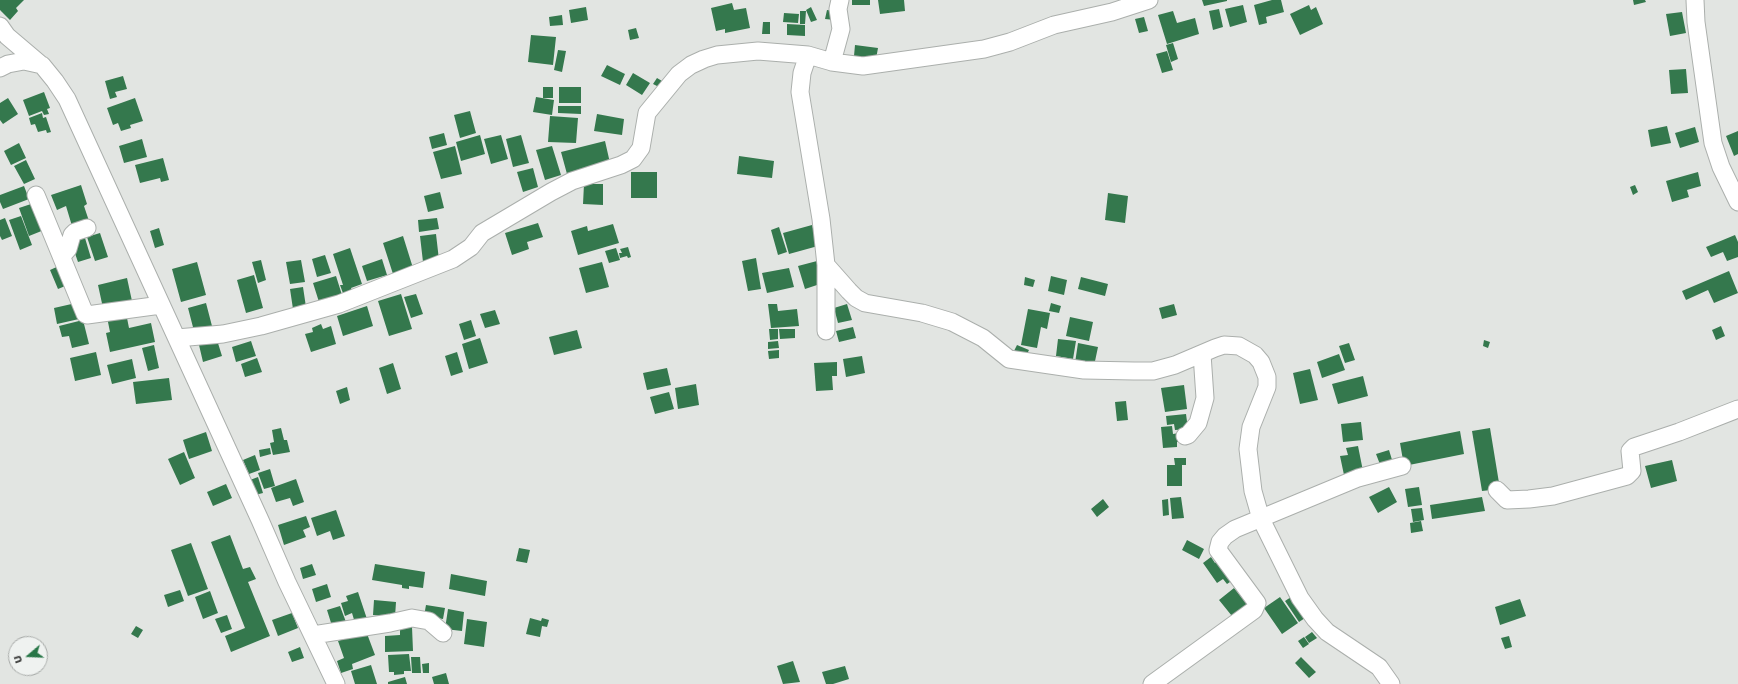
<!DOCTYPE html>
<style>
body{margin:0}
#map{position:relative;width:1738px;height:684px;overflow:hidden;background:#e2e5e2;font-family:Jost,sans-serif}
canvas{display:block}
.north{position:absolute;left:8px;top:636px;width:40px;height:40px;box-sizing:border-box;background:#eff2f0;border:1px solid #a7aaa8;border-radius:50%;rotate:251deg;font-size:11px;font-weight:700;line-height:16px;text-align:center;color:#3c3d3c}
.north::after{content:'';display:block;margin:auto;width:14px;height:18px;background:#277647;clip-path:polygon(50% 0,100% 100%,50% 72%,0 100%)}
</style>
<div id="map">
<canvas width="1738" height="684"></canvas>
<div class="north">U</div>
</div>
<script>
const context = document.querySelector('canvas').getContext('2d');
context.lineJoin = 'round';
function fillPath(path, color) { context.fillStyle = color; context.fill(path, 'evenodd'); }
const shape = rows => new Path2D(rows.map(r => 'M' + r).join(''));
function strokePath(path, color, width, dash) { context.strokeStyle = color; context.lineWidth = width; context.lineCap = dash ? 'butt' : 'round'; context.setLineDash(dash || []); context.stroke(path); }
fillPath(shape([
 [0,0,24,0,16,8,18,11,10,20,0,10],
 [852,0,870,0,870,5,852,5],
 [878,0,904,0,905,11,880,14],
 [1202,0,1227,0,1227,1,1204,6],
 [1272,0,1281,0,1284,12,1266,17,1267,23,1259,25,1254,5],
 [1633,0,1645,0,1646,2,1634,5],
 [732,3,734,10,746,8,750,28,725,33,725,29,716,31,711,8],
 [1243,5,1247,22,1230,27,1225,9],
 [1309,5,1311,10,1316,7,1323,24,1300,35,1290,14],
 [586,7,588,20,571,23,569,10],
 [811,7,817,20,811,22,806,10],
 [1219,9,1223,27,1213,30,1209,11],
 [827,10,836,11,835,20,825,19],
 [800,11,806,11,805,24,800,24],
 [1173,11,1177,23,1195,18,1199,34,1167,44,1158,15],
 [1682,12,1686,33,1670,36,1666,14],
 [784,13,799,14,798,23,783,22],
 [562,15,563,25,550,26,549,17],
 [1144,17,1148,31,1139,33,1135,19],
 [763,22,770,22,770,34,762,34],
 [787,24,805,25,805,36,787,35],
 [636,28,639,38,630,40,628,30],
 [531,35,556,37,553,65,528,62],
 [1173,43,1178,59,1171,62,1166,45],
 [855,45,878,48,876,59,854,56],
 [558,50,566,51,562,72,554,70],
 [1167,51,1173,70,1162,73,1156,54],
 [607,65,625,74,620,85,601,76],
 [1686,69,1688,93,1671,94,1669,70],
 [633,73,650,83,642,95,626,85],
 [123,76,127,89,115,92,117,97,110,99,105,81],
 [657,78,662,81,659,87,653,84],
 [543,87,553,87,553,98,543,98],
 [559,87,581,87,581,103,559,103],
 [44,92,50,108,47,109,49,114,44,115,42,111,29,116,23,100],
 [536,97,554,100,552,115,533,112],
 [8,98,18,114,3,124,0,120,0,103],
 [135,98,143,121,130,125,131,128,121,131,118,123,113,125,107,108],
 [558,106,581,106,581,114,558,113],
 [470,111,476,133,460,138,454,115],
 [42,113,43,118,46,117,51,132,47,133,46,130,38,132,35,124,31,125,29,118],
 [597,114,624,119,622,135,594,131],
 [550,116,578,118,576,143,548,142],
 [1667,126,1671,143,1651,147,1648,130],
 [1695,127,1699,142,1680,148,1675,133],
 [1738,131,1738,154,1734,156,1726,136],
 [444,133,447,145,432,149,429,137],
 [480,135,485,154,461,161,456,142],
 [501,135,508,159,491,164,484,139],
 [521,135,529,163,513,167,506,139],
 [142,139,147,157,124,163,119,146],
 [605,141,610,163,567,174,561,152],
 [19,143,26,158,11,165,4,151],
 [455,146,462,174,441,179,433,152],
 [552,146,561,175,545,180,536,150],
 [739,156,774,161,772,178,737,174],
 [163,158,169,180,161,182,160,178,140,183,135,165],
 [26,160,35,179,24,184,14,166],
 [533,168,538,187,523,192,517,172],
 [631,172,657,172,657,198,631,198],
 [1698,172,1701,186,1687,190,1689,197,1672,202,1666,181],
 [584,184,603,184,603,205,583,204],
 [81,185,87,204,84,206,89,221,72,226,66,206,57,210,51,195],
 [1635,185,1638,192,1633,195,1630,187],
 [24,186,29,199,3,209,0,202,0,195],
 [440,192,444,208,428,212,424,196],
 [1108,193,1128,196,1125,223,1105,220],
 [34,203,44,230,29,236,19,208],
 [21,216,32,245,20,250,9,220],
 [5,218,12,236,2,240,0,236,0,220],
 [437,218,439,229,419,232,418,220],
 [538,223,543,237,527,242,529,249,512,255,505,233],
 [613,224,619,243,578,255,571,231,587,226,588,231],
 [812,225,818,246,789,254,783,233],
 [779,227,787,252,778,255,771,230],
 [159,228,164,245,155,248,150,231],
 [100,233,108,257,95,261,87,237],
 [436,234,439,260,423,262,420,236],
 [1735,235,1738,242,1738,257,1727,261,1723,252,1711,257,1706,247],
 [403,236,413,268,393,274,383,243],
 [85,238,91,258,78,262,71,242],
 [628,247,631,257,628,258,627,256,620,258,619,253,622,253,620,249],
 [350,248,362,284,351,288,353,293,344,296,340,285,343,285,333,254],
 [616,248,620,260,609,263,605,251],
 [325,255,331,273,317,277,312,259],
 [756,258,761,289,748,291,742,261],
 [382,259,387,275,367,281,362,266],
 [261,260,266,280,258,283,252,262],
 [301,260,305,282,290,284,286,262],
 [817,261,823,283,805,289,798,266],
 [197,262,206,295,181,302,172,269],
 [602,262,609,287,586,293,579,268],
 [61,265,70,284,58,289,50,270],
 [789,268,794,287,767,293,762,273],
 [1729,271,1738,293,1714,303,1708,290,1686,300,1682,291],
 [254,275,263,308,246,313,237,280],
 [336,276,342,295,319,302,313,283],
 [1051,276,1067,280,1064,295,1048,291],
 [1025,277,1035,280,1033,287,1024,285],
 [1081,277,1108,284,1105,296,1078,289],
 [127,278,132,301,103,308,98,285],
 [303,287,306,307,293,309,290,289],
 [401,294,412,329,389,336,378,301],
 [416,294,423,314,411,318,404,297],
 [76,303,79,319,57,324,54,308],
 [206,303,212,326,194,331,188,308],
 [1051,303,1061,306,1059,313,1049,311],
 [768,304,777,304,778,311,797,309,799,326,771,328],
 [847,304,852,320,838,323,834,308],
 [1174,304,1177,315,1162,319,1159,308],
 [367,306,373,326,343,336,337,316],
 [1028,309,1050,313,1047,329,1041,327,1037,348,1021,345],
 [495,310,500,324,485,328,480,314],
 [126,313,129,328,151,323,155,342,110,352,106,333,110,332,107,317],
 [1070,317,1093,322,1089,341,1066,336],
 [83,320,89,344,72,348,69,336,62,337,59,326],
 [471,320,476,336,464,340,459,324],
 [321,324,323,329,331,326,336,344,311,352,305,334,313,332,312,328],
 [1721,326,1725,336,1716,340,1712,330],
 [853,327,856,338,839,342,836,331],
 [769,329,778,329,778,339,770,340],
 [779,329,795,329,795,338,780,339],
 [577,330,582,348,554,355,549,337],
 [480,338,488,363,469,369,462,344],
 [1058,339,1076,341,1073,359,1056,356],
 [217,340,222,356,203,362,199,345],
 [1484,340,1490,342,1488,348,1483,346],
 [251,341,256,356,236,362,232,347],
 [778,341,779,348,768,349,768,342],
 [1078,343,1098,347,1094,366,1075,363],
 [1349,343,1355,360,1345,363,1339,346],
 [154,345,159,368,148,371,142,348],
 [1017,345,1029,350,1025,358,1013,353],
 [779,350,779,358,769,359,768,351],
 [96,352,101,375,75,381,70,358],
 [457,352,463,372,451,376,445,356],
 [1339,354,1345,370,1322,378,1317,362],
 [862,356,865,373,846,377,843,359],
 [257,358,262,372,245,377,241,364],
 [132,359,136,378,112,384,107,365],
 [837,362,837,376,832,376,833,390,816,391,814,363],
 [393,363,401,389,387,394,379,368],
 [667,368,671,385,647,390,643,373],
 [1310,369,1318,400,1300,404,1293,373],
 [1363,376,1368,396,1338,404,1332,384],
 [169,378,172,400,136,404,133,382],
 [696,384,699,405,678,409,675,388],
 [1184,385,1187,409,1165,412,1161,388],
 [347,387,350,400,340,404,336,391],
 [669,392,674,409,655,414,650,397],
 [1126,401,1128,420,1117,421,1115,402],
 [1186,414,1188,429,1175,430,1174,424,1167,425,1166,416],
 [1361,422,1363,440,1343,442,1341,424],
 [1172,426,1173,434,1179,433,1179,442,1177,442,1177,447,1163,448,1161,427],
 [281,428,284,440,287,440,290,452,273,455,270,443,274,442,272,430],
 [1490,428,1500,489,1482,491,1472,431],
 [1460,431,1464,454,1404,466,1400,443],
 [206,432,212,451,189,459,183,440],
 [1358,446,1363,471,1344,475,1340,456,1348,455,1346,448],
 [270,448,271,454,260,457,259,450],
 [1389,450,1393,463,1381,467,1376,454],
 [184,452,195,478,180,485,168,459],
 [255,455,260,470,249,474,243,460],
 [1174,458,1186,458,1186,465,1182,465,1182,486,1167,486,1167,465,1175,465],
 [1672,460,1677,481,1651,488,1645,466],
 [270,469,275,486,264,489,258,473],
 [258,477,263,493,255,495,250,480],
 [296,479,304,502,293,506,290,498,276,502,271,488],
 [226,484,232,498,213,506,207,492],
 [1389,487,1397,502,1378,513,1369,497],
 [1419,487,1422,505,1408,507,1405,489],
 [1181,497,1184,518,1172,519,1170,498],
 [1482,497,1485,511,1432,519,1430,505],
 [1103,499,1109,507,1097,517,1091,509],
 [1168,499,1169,515,1163,516,1162,500],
 [1422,508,1424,520,1413,522,1411,509],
 [336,510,345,536,333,540,330,531,317,536,311,518],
 [306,516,310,527,303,530,306,537,284,545,278,525],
 [1421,521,1423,531,1411,533,1410,523],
 [230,535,243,569,250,567,256,579,248,582,270,636,231,652,225,636,245,628,211,542],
 [1187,540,1204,549,1199,559,1182,550],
 [191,543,208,589,188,596,171,550],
 [519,548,530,550,527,563,516,561],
 [1211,557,1215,563,1219,560,1233,580,1227,584,1223,579,1217,583,1203,563],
 [312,564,316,575,303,579,300,568],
 [375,564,425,572,423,588,409,586,409,589,402,588,402,585,372,580],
 [451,574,487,581,485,596,449,589],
 [327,584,331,597,316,602,312,589],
 [1234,588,1251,609,1236,621,1219,600],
 [180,590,184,601,168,607,164,595],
 [210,591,218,613,203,619,195,597],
 [358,592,367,619,355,623,352,613,345,616,341,603,348,601,346,596],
 [1294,595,1308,616,1299,622,1285,601],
 [1280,597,1298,623,1282,634,1264,608],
 [1520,599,1526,616,1500,625,1495,607],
 [374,600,396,602,395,617,373,615],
 [426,605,445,608,443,619,424,616],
 [340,606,346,622,332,626,327,610],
 [448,609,464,612,462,631,445,629],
 [292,613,298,628,278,636,272,620],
 [227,615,232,629,221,633,215,619],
 [530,618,541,621,542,618,549,620,547,627,542,626,540,637,526,634],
 [467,619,487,622,484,647,464,644],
 [136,626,143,630,138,638,131,634],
 [400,627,412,627,413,651,385,652,385,636,400,635],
 [366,631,375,655,352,664,353,669,341,673,337,661,344,658,338,641],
 [1312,632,1317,638,1309,643,1305,637],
 [1509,636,1512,647,1505,649,1501,638],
 [1304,637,1309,644,1303,648,1298,641],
 [300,647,304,658,292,662,288,652],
 [409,654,411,671,404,671,404,674,394,675,394,672,389,672,388,655],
 [411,657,420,657,421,673,412,673],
 [1301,657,1316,672,1309,678,1295,663],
 [793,661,800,682,783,684,777,666],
 [429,663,429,673,423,673,422,664],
 [371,665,377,684,355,684,351,671],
 [845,666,849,679,833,684,826,684,822,672],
 [446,673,449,684,434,684,432,677],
 [405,677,407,684,388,684,388,682]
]), '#34784d');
const minor = shape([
 [1695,0,1696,22,1713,143,1721,167,1738,202],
 [0,26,7,36,40,64],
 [808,55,802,73,800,92,821,219,826,265,826,331],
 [832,62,841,29,838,9,840,0],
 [0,68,8,64,24,61,42,65,55,81,67,99,260,520,287,582,336,684],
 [36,195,85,314,87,315,161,305],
 [62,256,68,249,72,235,75,232,87,228],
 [826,265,849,291,856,298,865,303,922,313,952,322,983,338,1009,359,1084,370,1134,371,1153,371,1175,365,1215,348,1224,345,1239,346,1255,355,1261,362,1267,377,1267,387,1251,427,1248,449,1253,491,1261,519,1300,598,1315,619,1327,632,1379,667,1391,684],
 [177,338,223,334,261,326,339,304,453,259,471,247,482,233,551,192,572,181,621,165,633,159,641,148,647,113,679,74,691,65,704,59,717,55,758,51,808,55,832,62,863,66,984,49,1010,42,1054,25,1112,12,1149,0],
 [1185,436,1188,435,1198,423,1205,398,1202,354],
 [1497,490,1507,500,1529,499,1553,496,1627,476,1632,471,1630,451,1634,447,1679,432,1738,409],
 [313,635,390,623,412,618,429,621,443,633],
 [1152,684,1254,610,1257,603,1218,550,1220,542,1225,536,1235,529,1358,478,1402,466]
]);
strokePath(minor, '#abafac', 19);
strokePath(minor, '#fff', 17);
</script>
